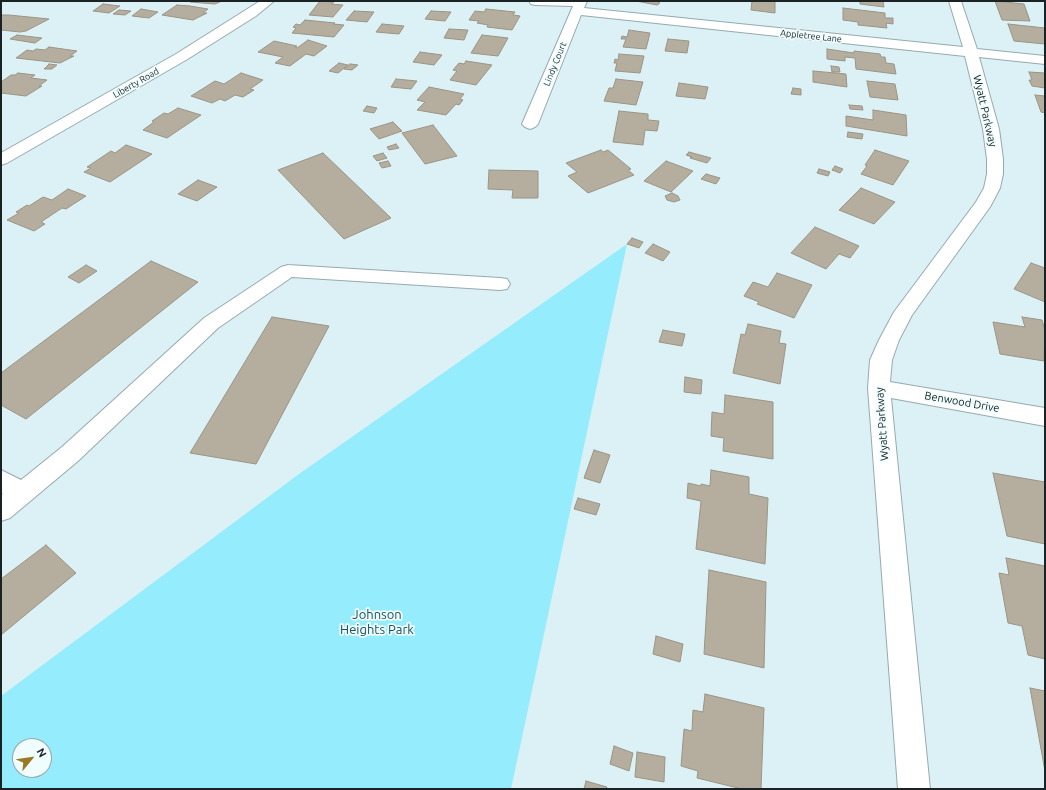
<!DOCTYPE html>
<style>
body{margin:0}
#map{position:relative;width:1046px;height:790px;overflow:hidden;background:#dcf1f5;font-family:Ubuntu,sans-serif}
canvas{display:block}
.frame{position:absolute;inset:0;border:2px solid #1a2223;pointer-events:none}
.north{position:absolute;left:12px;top:738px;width:40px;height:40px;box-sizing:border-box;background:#f0fdff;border:1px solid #9aa5a7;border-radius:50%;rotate:61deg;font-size:11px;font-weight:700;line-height:16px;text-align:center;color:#1a2223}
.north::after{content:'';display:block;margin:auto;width:14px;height:18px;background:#9a7923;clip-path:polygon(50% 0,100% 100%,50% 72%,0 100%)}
</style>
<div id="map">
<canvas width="1046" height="790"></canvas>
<div class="frame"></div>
<div class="north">N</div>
</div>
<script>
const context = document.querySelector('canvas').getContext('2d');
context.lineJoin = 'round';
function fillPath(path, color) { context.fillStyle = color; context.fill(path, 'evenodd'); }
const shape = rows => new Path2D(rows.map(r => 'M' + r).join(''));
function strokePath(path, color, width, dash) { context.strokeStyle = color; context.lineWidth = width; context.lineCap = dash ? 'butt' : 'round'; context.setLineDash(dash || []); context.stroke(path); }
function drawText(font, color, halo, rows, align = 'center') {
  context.font = font + ' Ubuntu,sans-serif'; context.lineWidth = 3.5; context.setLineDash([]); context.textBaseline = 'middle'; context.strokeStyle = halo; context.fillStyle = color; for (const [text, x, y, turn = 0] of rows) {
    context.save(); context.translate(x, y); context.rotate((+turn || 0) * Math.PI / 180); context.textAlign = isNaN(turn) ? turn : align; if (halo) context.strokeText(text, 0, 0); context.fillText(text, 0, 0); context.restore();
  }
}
fillPath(shape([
 [627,244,511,789,1,789,1,696,299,474],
 [20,746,44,746,44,770,20,770]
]), '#95ecfc');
const building = shape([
 [191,1,222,1,215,4,190,2,191,1],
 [320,1,334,2,331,4,343,5,333,17,309,15,320,1],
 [636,1,660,1,659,4,657,5,636,1],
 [752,1,775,1,775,13,751,10,752,1],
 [860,1,883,1,884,7,860,4,860,1],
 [995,1,1024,4,1030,21,1002,20,995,1],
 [103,4,120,6,109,13,93,11,103,4],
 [177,5,190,6,208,9,203,13,207,13,193,20,162,15,177,5],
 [843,8,885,13,885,18,893,18,893,24,886,23,887,28,858,25,858,22,843,20,843,8],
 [141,9,158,12,149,18,132,16,141,9],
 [486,9,515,12,513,15,520,16,512,30,487,27,488,25,477,23,479,21,469,20,475,11,484,12,486,9],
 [119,10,131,11,125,15,113,14,119,10],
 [354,11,374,12,367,22,346,20,354,11],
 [431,11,451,12,445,21,425,19,431,11],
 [1,15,9,15,49,19,26,31,20,32,1,30,1,15],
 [305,20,335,23,333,24,344,25,334,37,292,33,296,28,293,27,296,24,300,25,305,20],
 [382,24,404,26,399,34,376,32,382,24],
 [1008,24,1045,28,1045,44,1014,41,1008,24],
 [449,29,468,30,464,40,444,38,449,29],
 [629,30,650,33,646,49,623,47,626,39,621,39,622,36,627,37,629,30],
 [17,35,42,38,35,43,10,39,17,35],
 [482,35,508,38,498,56,471,53,482,35],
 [668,39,689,41,687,53,665,51,668,39],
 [308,40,327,46,314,56,306,54,290,66,275,63,283,57,258,52,274,41,297,46,295,47,297,48,308,40],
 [49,47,77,51,70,56,74,56,60,63,16,58,27,50,33,51,36,49,45,50,49,47],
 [827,49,854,53,854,51,880,54,881,57,885,57,886,63,894,64,896,74,856,69,855,58,845,57,845,61,827,59,827,49],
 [420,52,442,55,434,65,413,62,420,52],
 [619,54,644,56,640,73,615,71,617,63,614,63,615,59,618,60,619,54],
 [466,61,492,65,476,85,450,80,457,71,453,70,459,63,464,64,466,61],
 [339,63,348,65,338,73,329,71,339,63],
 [49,64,57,65,52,69,44,69,49,64],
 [350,64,358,65,352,70,344,69,350,64],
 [831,66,839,67,840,72,832,72,831,66],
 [813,71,846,74,847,87,813,82,813,71],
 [1029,72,1045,73,1045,88,1032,86,1029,80,1032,80,1029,72],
 [18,73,35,75,31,78,47,80,39,86,42,86,26,96,1,93,1,82,11,75,15,75,18,73],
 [241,73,263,80,250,89,254,90,243,97,235,95,225,101,220,99,212,103,191,96,215,81,224,84,241,73],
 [396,79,417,81,411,89,391,87,396,79],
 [616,79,643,82,636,105,604,101,609,88,613,88,616,79],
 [867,81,895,84,898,100,870,97,867,81],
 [679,83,708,87,705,99,676,96,679,83],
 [429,87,464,94,460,99,463,100,459,105,456,104,446,115,417,110,425,102,417,100,429,87],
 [793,88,801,89,801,95,791,94,793,88],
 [1035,95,1045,96,1045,113,1041,112,1035,95],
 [849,105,862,106,863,110,850,109,849,105],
 [367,106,377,108,374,113,363,111,367,106],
 [178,108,201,115,167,138,143,130,154,122,152,121,164,113,168,114,178,108],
 [873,110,906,115,907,136,846,126,846,116,873,120,873,110],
 [619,111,648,114,648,120,659,121,657,131,645,130,643,145,613,142,619,111],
 [393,122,402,131,379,139,370,129,393,122],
 [433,125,457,156,425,164,402,133,433,125],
 [848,132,863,134,862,139,847,137,848,132],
 [396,144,399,148,389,150,387,147,396,144],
 [126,145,152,154,110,182,84,172,91,168,87,167,111,151,115,153,126,145],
 [601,150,603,152,608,150,631,169,628,170,634,175,588,193,568,176,577,172,566,163,601,150],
 [875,150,909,161,893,185,861,174,867,166,865,165,875,150],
 [689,152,711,158,707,163,690,158,692,157,686,155,689,152],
 [323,153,391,218,344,239,278,170,323,153],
 [383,153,387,158,377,161,373,156,383,153],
 [388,161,391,166,382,168,379,163,388,161],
 [666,161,693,171,671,192,644,181,666,161],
 [835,166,843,169,840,173,832,170,835,166],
 [819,169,830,172,828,176,817,173,819,169],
 [489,170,538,171,538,198,512,198,513,190,488,189,489,170],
 [706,174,720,178,716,184,701,179,706,174],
 [198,180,217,187,197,201,178,194,198,180],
 [861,188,895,202,874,224,839,210,861,188],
 [68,189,86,196,66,209,62,208,41,222,45,224,34,231,7,220,19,213,16,212,27,205,29,206,43,197,52,200,68,189],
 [672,193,678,196,680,200,674,202,667,200,665,196,672,193],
 [815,227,859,246,850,258,839,254,826,269,791,253,815,227],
 [632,238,643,242,639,248,627,244,632,238],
 [653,244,670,252,663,261,645,253,653,244],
 [151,261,198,282,26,419,1,405,1,373,151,261],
 [1031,263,1045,268,1045,302,1014,289,1031,263],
 [86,265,97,271,79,283,68,277,86,265],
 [777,273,812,285,794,318,757,304,759,302,744,296,753,282,768,287,777,273],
 [272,317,329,326,256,464,190,453,272,317],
 [1022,317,1042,320,1045,330,1044,361,1000,354,993,322,1025,327,1022,317],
 [748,324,781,331,779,343,786,344,780,384,733,373,741,334,745,335,748,324],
 [663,330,685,334,682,346,659,342,663,330],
 [685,377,702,380,701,394,684,392,685,377],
 [725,395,773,402,773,459,723,451,724,438,711,436,712,412,724,414,725,395],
 [594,450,610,455,600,483,584,478,594,450],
 [711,470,749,477,749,494,768,498,765,564,696,549,701,501,687,498,688,483,701,486,701,484,710,486,711,470],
 [993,473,1045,482,1045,544,1007,536,993,473],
 [578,498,600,504,596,515,574,509,578,498],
 [46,545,76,573,1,635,1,579,46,545],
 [1006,558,1045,566,1045,659,1028,655,1022,626,1008,623,999,573,1009,575,1006,558],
 [709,570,766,582,764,668,704,654,709,570],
 [656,636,683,644,680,662,653,654,656,636],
 [1030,688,1045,691,1045,771,1030,688],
 [705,694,764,708,761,789,742,789,697,778,698,771,681,766,684,729,692,731,693,710,703,712,705,694],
 [614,746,633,753,629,771,610,764,614,746],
 [637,752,665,757,664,782,635,777,637,752],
 [586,781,607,787,606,789,584,789,586,781]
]);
fillPath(building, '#b5ae9f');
strokePath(building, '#9a9485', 1);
const minor = shape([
 [529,1,587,1,584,8,963,47,949,1,961,1,977,49,1045,56,1045,64,979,57,999,129,1003,159,1003,174,1000,188,990,207,912,315,899,340,892,360,890,382,1045,408,1045,426,891,398,930,789,898,789,868,388,870,360,879,340,894,312,976,202,984,188,987,174,987,159,983,129,965,56,581,15,538,124,535,127,530,129,525,127,522,124,573,6,535,5,531,4,529,1],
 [288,265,500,278,507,279,510,284,507,289,500,290,292,277,218,328,78,461,10,518,1,521,1,495,3,494,1,493,1,470,21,480,62,447,204,318,281,267,288,265]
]);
const major = shape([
 [260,1,274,1,256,16,186,60,7,163,1,165,1,153,176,54,260,1]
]);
strokePath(minor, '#96aaae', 2);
strokePath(major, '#96aaae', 2);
fillPath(minor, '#fff');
fillPath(major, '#fff');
drawText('9px', '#1a2223', '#f0fdff', [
 ["Appletree Lane",811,36,6],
 ["Lindy Court",555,64,-68],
 ["Liberty Road",136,83,-30]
]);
drawText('11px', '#1a2223', '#f0fdff', [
 ["Wyatt Parkway",985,111,77],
 ["Benwood Drive",962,402,10],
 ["Wyatt Parkway",882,424,-94]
]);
drawText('13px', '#16515b', '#f0fdff', [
 ["Johnson",377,615],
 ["Heights Park",377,630]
]);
</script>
